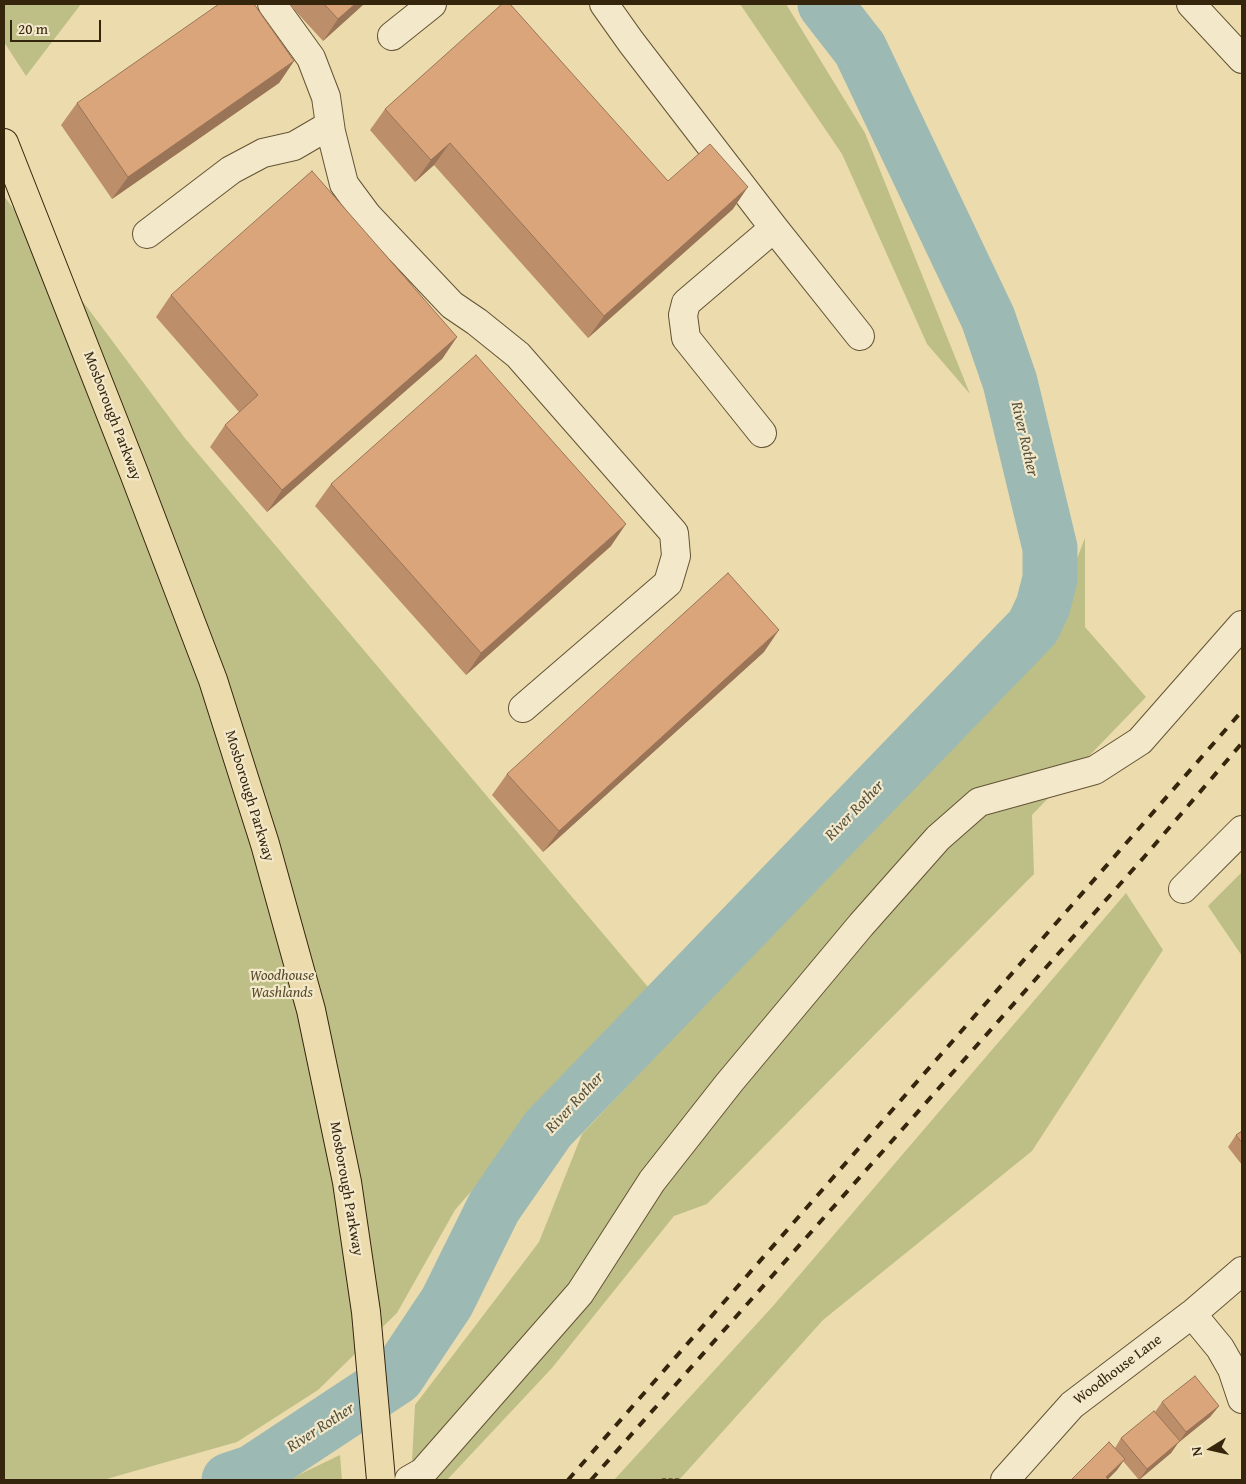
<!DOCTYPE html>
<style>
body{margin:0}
#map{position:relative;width:1246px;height:1484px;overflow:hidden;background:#ecdcad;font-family:"Gentium Book Plus",serif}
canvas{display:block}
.frame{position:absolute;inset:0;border:5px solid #35250d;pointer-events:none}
.north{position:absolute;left:1186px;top:1424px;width:50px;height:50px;-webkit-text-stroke:4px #f3e8ca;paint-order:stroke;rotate:260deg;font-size:14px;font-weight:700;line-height:20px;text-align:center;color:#35250d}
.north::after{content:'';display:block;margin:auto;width:18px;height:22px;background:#35250d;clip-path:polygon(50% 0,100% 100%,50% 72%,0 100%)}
.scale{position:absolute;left:10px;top:20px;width:91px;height:22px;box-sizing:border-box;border:2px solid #35250d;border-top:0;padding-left:6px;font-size:15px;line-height:18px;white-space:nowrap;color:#35250d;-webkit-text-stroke:4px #f3e8ca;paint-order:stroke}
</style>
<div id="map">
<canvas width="1246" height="1484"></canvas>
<div class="frame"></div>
<div class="north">N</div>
<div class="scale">20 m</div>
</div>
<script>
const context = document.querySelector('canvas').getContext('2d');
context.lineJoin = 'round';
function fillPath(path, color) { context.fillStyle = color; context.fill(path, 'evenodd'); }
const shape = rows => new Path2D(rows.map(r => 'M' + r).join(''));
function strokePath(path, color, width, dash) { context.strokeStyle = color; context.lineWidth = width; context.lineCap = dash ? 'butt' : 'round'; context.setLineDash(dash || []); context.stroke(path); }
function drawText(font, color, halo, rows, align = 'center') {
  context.font = font + ' "Gentium Book Plus",serif'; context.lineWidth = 4.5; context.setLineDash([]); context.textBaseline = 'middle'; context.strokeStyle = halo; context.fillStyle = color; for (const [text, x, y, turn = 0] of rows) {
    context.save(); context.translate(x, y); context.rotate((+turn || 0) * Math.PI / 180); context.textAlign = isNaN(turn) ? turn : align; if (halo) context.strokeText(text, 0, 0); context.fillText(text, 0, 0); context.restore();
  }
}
fillPath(shape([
 [4,4,81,4,26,76,4,42],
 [740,4,786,4,865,133,970,394,927,344,842,154],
 [4,196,184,437,648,987,455,1210,397,1313,318,1390,237,1442,103,1480,4,1480],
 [1085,538,1085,627,1146,697,1032,815,1034,874,707,1204,674,1216,552,1368,447,1480,411,1480,415,1405,539,1242,582,1134,1043,646],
 [1242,872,1242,956,1208,906],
 [1126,893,1163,950,1032,1151,823,1320,679,1480,614,1480,773,1306],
 [340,1455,342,1480,288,1480]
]), '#bdbf86');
strokePath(shape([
 [229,1480,253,1472,397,1377,447,1302,494,1207,548,1129,1033,627,1043,606,1050,579,1050,548,1010,382,988,318,860,49,825,4]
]), '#9cb9b4', 55);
const minor = shape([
 [272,4,311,58,326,97,331,132,344,184,367,215,452,305,477,322,518,355,674,533,676,556,668,583,523,708],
 [604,4,631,42,774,228,860,336],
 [1191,4,1242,59],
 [392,36,432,4],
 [147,234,231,170,263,153,294,146,330,125],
 [762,433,686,338,683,315,686,303,774,228,771,229],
 [1183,889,1242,830],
 [1192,1314,1220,1348,1232,1369,1242,1399],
 [409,1480,423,1472,580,1293,652,1181,729,1083,861,925,938,838,979,802,1095,770,1140,741,1242,625],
 [1005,1480,1072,1405,1192,1314,1242,1271]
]);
const highway = shape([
 [4,143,134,473,213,680,265,844,311,1010,347,1182,366,1312,381,1480]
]);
strokePath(minor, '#635335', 30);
strokePath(highway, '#35250d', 30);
strokePath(shape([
 [662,1480,679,1480]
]), '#35250d', 3, [4, 2.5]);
strokePath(minor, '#f3e8ca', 28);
strokePath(highway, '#ecdcad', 28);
strokePath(shape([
 [568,1480,1242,711],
 [591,1480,1145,856,1242,743]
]), '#35250d', 4, [9, 9]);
fillPath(shape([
 [289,4,364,4,323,41],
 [294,61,279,83,112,199,61,125,77,103],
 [385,109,668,181,733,209,588,338,434,165,415,182,370,130],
 [171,295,457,337,442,359,267,512,210,447,225,425,239,412,156,317],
 [331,484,611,546,466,675,315,506],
 [764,652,543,852,492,795,507,774],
 [1242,1131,1242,1165,1228,1147,1236,1135],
 [1162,1402,1219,1406,1210,1417,1178,1443,1171,1453,1139,1480,1123,1461,1117,1470,1108,1479,1109,1480,1071,1480,1109,1442,1115,1448,1121,1438,1155,1412]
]), '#bc8e6a');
fillPath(shape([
 [355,4,364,4,323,41,338,19],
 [294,61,279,83,112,199,128,177],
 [450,143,434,165,415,182,431,160],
 [748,187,733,209,588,338,604,316],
 [457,337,442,359,267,512,282,490],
 [626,524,611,546,466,675,481,653],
 [779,630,764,652,543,852,559,831],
 [1219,1406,1210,1417,1178,1443,1171,1453,1139,1480,1147,1469,1179,1442,1186,1432],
 [1125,1459,1117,1470,1107,1480,1106,1477]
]), '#997456');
const building = shape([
 [219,4,254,4,294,61,128,177,77,103,219,4],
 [324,4,355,4,338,19,324,4],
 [502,4,510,4,668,181,710,144,748,187,604,316,450,143,431,160,385,109,502,4],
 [312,171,457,337,282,490,225,425,258,395,171,295,312,171],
 [476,355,626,524,481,653,331,484,476,355],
 [728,573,779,630,559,831,507,774,728,573],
 [1242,1131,1242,1143,1236,1135,1242,1131],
 [1195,1376,1219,1406,1186,1432,1162,1402,1195,1376],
 [1154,1411,1180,1441,1147,1469,1121,1438,1154,1411],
 [1109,1442,1125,1459,1106,1477,1109,1480,1071,1480,1109,1442]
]);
fillPath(building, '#dba57b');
strokePath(building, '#997456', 1);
drawText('15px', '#35250d', '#f3e8ca', [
 ["Mosborough Parkway",112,416,69],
 ["Mosborough Parkway",249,796,73],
 ["Mosborough Parkway",346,1189,80],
 ["Woodhouse Lane",1118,1370,-37]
]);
drawText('italic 15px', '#574c2b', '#f3e8ca', [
 ["Woodhouse",282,976],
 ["Washlands",282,993]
]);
drawText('italic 16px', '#54513f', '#f3e8ca', [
 ["River Rother",1024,439,77],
 ["River Rother",855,811,-46],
 ["River Rother",575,1103,-47],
 ["River Rother",321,1428,-33]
]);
</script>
